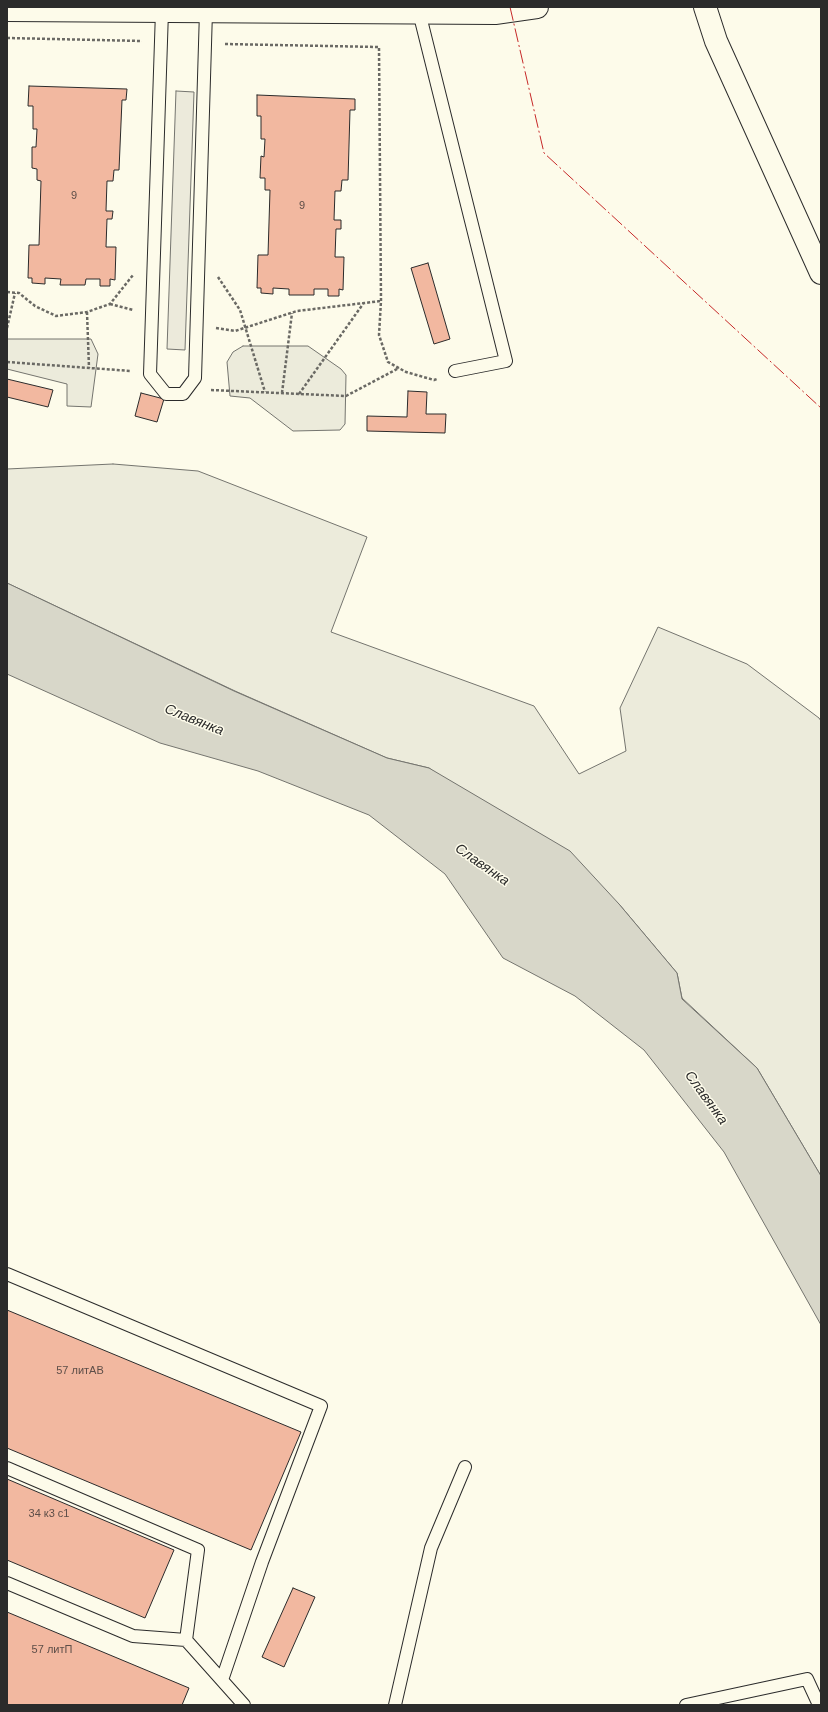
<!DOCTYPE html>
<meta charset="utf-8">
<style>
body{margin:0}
#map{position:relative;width:828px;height:1712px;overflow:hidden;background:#fdfbea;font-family:Arial,sans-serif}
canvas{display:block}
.frame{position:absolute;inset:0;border:8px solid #2b2b2b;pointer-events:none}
</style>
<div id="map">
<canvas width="828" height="1712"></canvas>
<div class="frame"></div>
</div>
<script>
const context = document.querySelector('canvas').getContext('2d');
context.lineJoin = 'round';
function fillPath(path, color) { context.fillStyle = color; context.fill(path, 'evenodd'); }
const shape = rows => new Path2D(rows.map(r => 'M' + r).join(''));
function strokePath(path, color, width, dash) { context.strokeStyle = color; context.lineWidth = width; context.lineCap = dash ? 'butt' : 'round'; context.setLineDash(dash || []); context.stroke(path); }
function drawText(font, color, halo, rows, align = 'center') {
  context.font = font + ' Arial,sans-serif'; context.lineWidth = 3; context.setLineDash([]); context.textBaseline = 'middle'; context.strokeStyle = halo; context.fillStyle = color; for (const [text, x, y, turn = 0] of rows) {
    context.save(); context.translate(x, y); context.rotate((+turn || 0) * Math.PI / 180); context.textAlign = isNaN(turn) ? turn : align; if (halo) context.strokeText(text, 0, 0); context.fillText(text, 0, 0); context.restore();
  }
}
const green = shape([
 [7,339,91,339,98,354,91,407,67,406,67,384,7,369,7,339],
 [243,346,308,346,341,369,346,375,345,424,340,430,293,431,250,398,230,396,227,362,233,352,243,346],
 [113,464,198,471,367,537,331,632,534,706,579,774,626,751,620,708,658,627,747,664,819,718,821,721,821,1176,757,1068,682,998,677,973,619,904,429,768,387,758,235,691,7,583,7,469,113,464]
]);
fillPath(green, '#ecebdb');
strokePath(green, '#74746e', 1);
const parking = shape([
 [176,91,194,92,185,350,167,349,176,91]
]);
fillPath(parking, '#eceadb');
strokePath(parking, '#74746e', 1);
const water = shape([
 [7,583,234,691,387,758,429,768,570,851,619,904,677,973,682,999,757,1068,821,1176,821,1325,724,1152,644,1050,575,996,503,958,445,874,369,815,258,771,160,743,7,674,7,583]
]);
fillPath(water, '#d8d7c9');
strokePath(water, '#74746e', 1);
const building = shape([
 [29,86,127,89,126,100,122,100,119,170,114,170,113,181,107,181,106,211,113,211,112,219,107,219,106,247,116,247,115,280,110,279,110,286,100,286,100,279,86,279,85,285,60,285,61,279,45,278,45,284,32,283,32,278,28,278,29,245,39,245,41,181,37,180,37,169,32,168,32,147,36,147,37,129,33,129,33,106,28,106,29,86],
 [257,95,355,99,355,110,350,110,348,180,342,180,341,191,335,191,334,220,341,220,341,229,336,229,335,257,344,257,343,290,339,289,339,296,328,296,328,289,314,289,314,295,289,295,289,289,273,288,273,294,261,293,261,288,257,288,258,255,268,255,270,190,265,190,265,178,260,178,261,156,264,157,265,139,261,139,261,116,257,116,257,95],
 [428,263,450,339,434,344,411,268,428,263],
 [7,379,53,390,48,407,7,397,7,379],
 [408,391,427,392,426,414,446,414,445,433,367,431,367,416,407,417,408,391],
 [141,393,164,399,157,422,135,416,141,393],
 [7,1310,301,1432,251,1550,7,1448,7,1310],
 [7,1479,174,1550,145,1618,7,1560,7,1479],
 [293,1588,315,1597,284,1667,262,1657,293,1588],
 [7,1612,189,1688,182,1705,7,1705,7,1612]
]);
fillPath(building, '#f2b8a0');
strokePath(building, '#2b2b2b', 1);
const lane = shape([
 [162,11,150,374,166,394,183,394,195,378,206,11],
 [419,12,506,361,455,371],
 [7,1274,321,1406,262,1562,222,1680],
 [7,1468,198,1550,186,1640,244,1705],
 [7,1583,133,1636,186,1640],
 [395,1705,431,1548,465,1467],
 [686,1705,807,1679,819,1705]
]);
const street = shape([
 [705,7,716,41,821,273],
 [7,10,495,13,537,7]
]);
strokePath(lane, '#2b2b2b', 14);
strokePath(street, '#2b2b2b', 24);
strokePath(shape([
 [7,38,142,41],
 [225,44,379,47,381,301,379,335,388,362,406,372,434,380,437,379],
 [218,277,240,310,265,392],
 [7,292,19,293,35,306,56,316,87,312,110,304,133,275],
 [110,304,133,310],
 [87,312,89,368],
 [7,328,15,293],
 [216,328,235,331,297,311,381,301],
 [7,362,131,371],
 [211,390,346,396,399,368],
 [282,393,292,313],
 [299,394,363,304]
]), '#6a6964', 2.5, [3, 2]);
strokePath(lane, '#fdfbea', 12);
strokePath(street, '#fdfbea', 22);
strokePath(shape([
 [510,7,544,153,821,408]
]), '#c62828', 1, [14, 3, 2, 3]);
drawText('11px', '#5d4e48', null, [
 ["9",74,196],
 ["9",302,206],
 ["57 литАВ",80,1371],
 ["34 к3 с1",49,1514],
 ["57 литП",52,1650]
]);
drawText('italic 14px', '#2b2b2b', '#fdfbea', [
 ["Славянка",194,720,22],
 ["Славянка",482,865,35],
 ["Славянка",706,1098,54]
]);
</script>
